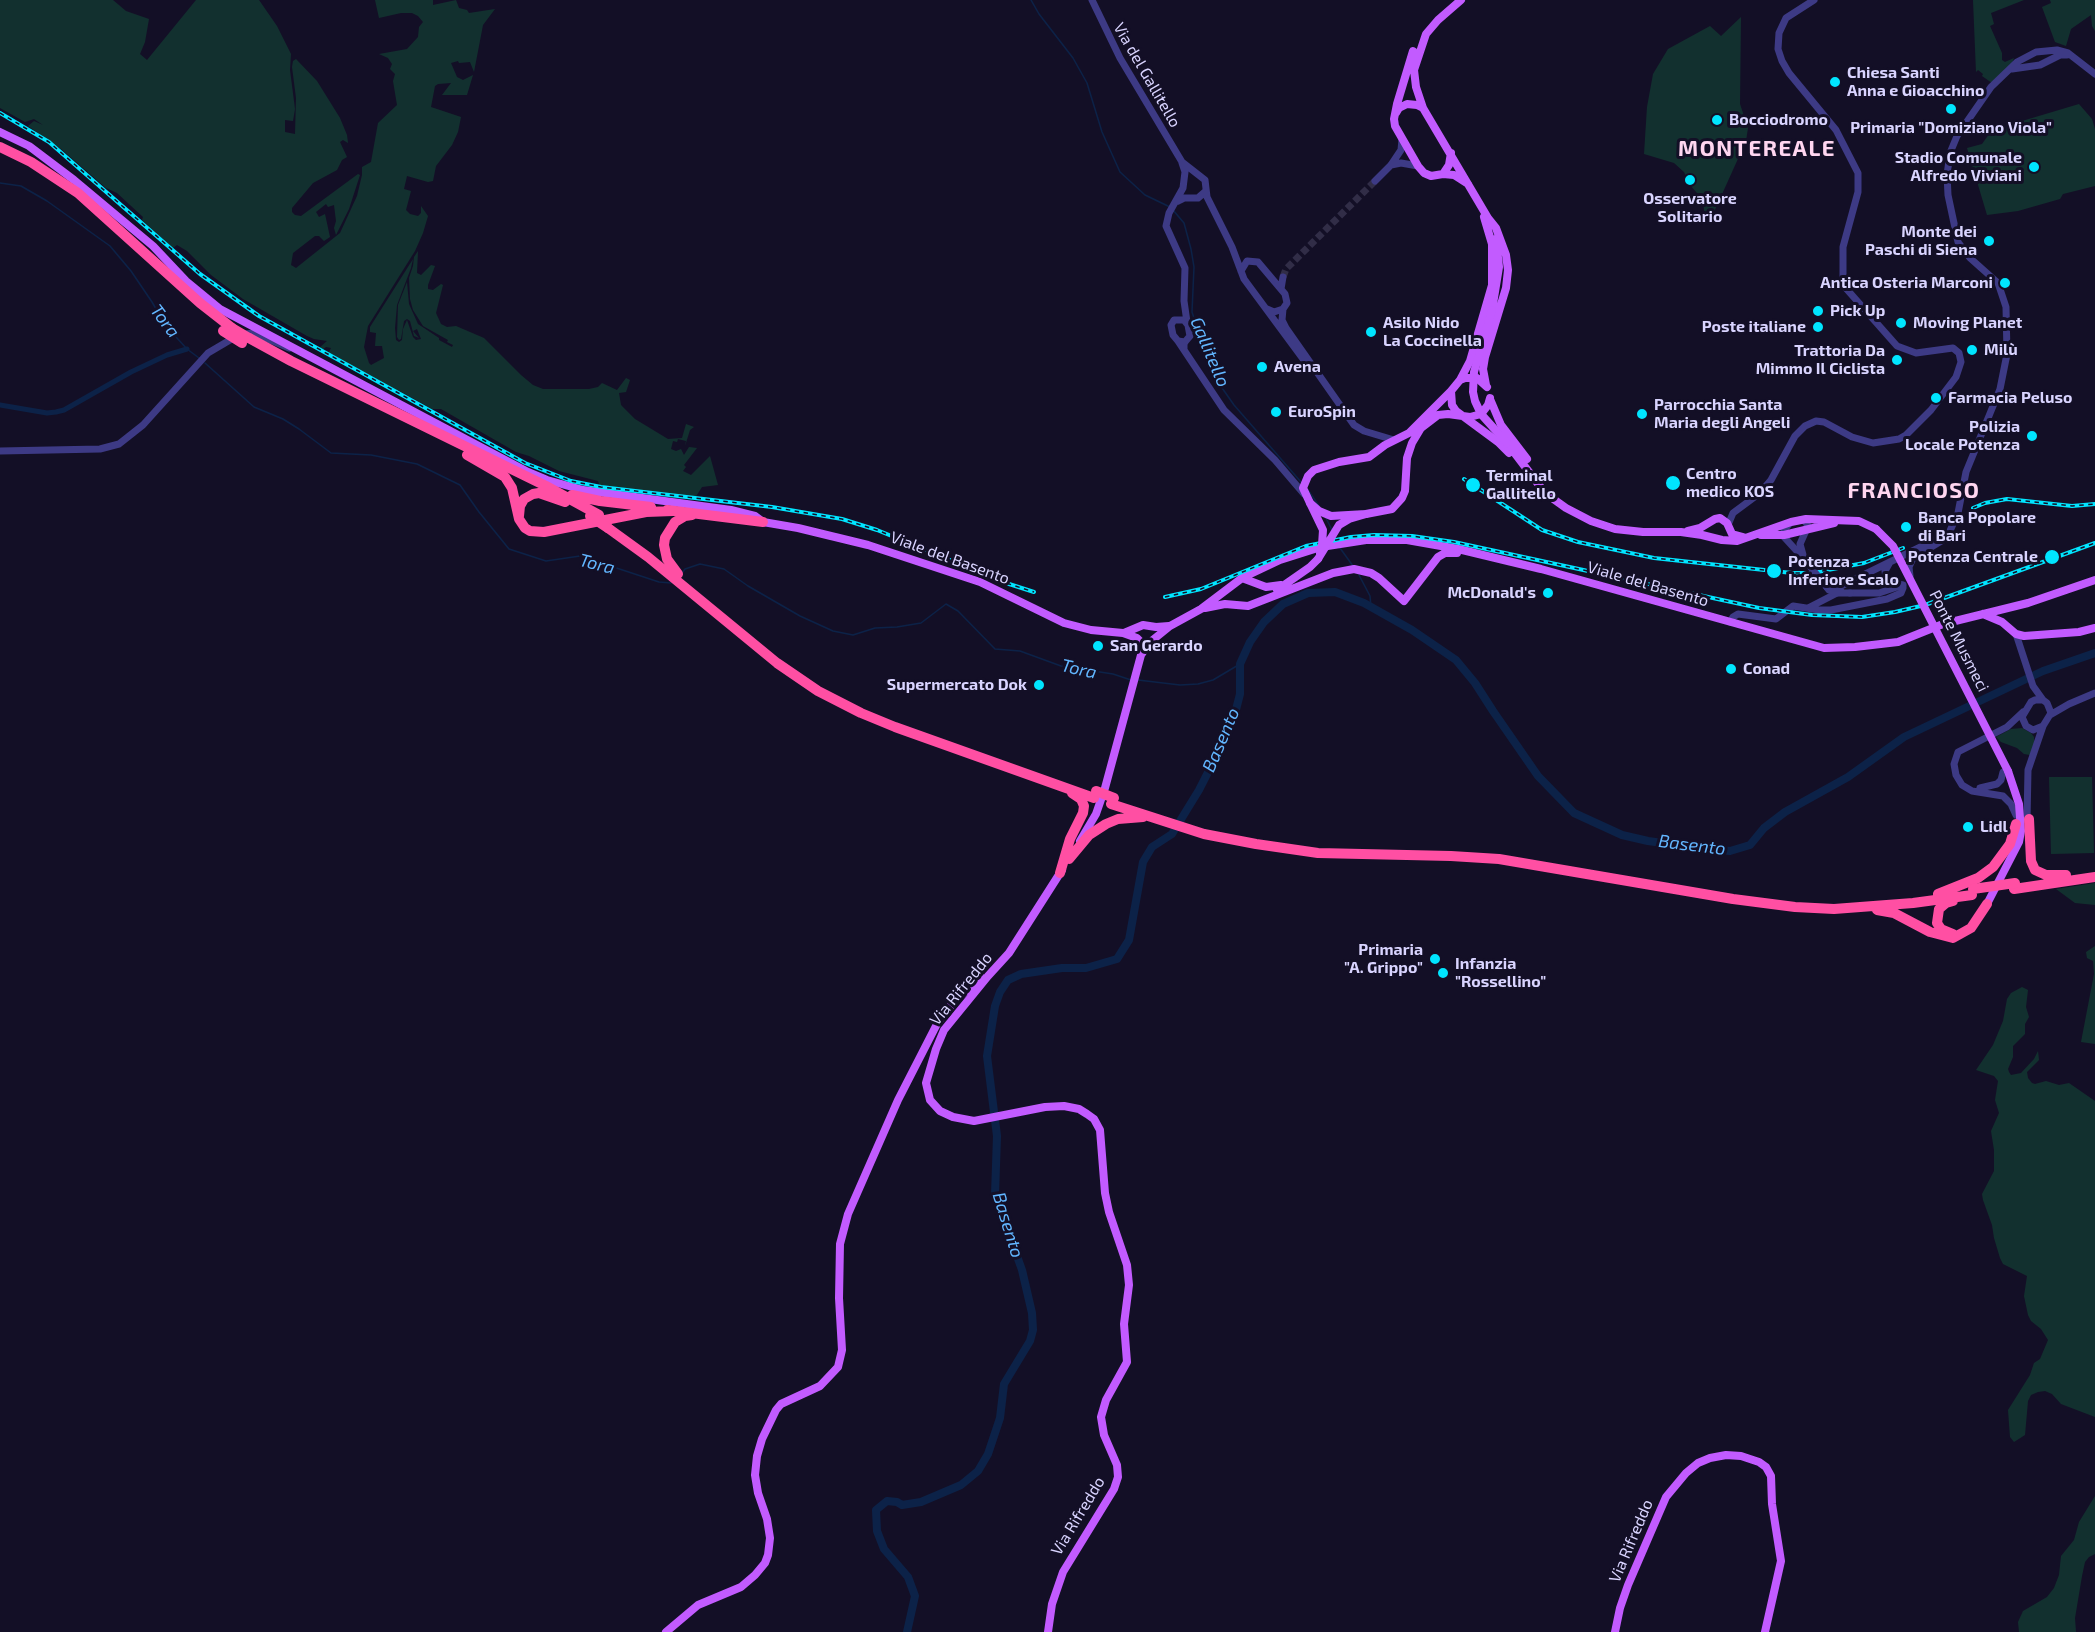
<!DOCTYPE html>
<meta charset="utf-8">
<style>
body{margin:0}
canvas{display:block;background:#130f26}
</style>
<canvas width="2095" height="1632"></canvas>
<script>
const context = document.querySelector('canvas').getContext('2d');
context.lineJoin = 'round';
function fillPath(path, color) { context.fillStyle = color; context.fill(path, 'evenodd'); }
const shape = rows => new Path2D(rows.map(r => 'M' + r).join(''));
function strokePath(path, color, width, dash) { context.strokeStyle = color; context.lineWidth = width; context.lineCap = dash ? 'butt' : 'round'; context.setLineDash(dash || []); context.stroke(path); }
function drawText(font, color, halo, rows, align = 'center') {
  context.font = font + ' "Exo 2",sans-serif'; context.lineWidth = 6; context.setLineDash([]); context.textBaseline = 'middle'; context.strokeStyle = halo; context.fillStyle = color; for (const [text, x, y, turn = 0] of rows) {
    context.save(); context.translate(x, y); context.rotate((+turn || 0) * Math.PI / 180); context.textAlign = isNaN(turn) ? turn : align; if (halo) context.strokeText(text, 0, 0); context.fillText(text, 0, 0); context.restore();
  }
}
fillPath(shape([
 [0,0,113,0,126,11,149,19,145,42,140,54,147,60,196,0,259,0,277,26,291,54,290,70,295,109,293,121,285,120,285,132,295,134,296,98,292,67,293,61,296,59,317,81,340,118,347,135,348,143,343,140,340,142,347,157,342,160,337,170,313,183,292,208,292,212,295,215,301,216,358,174,360,175,349,209,336,235,334,228,336,221,334,205,328,207,326,204,316,212,319,217,325,214,330,237,324,241,319,236,315,236,293,253,291,265,296,268,340,233,357,196,362,175,362,167,371,162,378,123,397,105,393,81,395,74,390,69,392,64,388,58,379,54,407,49,418,37,419,27,423,22,418,16,412,13,401,13,379,18,375,0,433,0,433,5,456,0,459,8,467,10,469,13,495,9,483,25,474,72,470,62,459,63,458,61,451,63,457,77,463,80,473,75,467,95,442,95,451,83,438,84,435,86,431,107,461,117,458,132,452,145,436,166,433,181,428,182,407,176,404,189,411,191,406,210,410,214,418,216,421,213,421,206,428,216,423,233,415,251,368,326,364,347,369,363,371,365,384,358,382,346,375,346,376,333,370,332,370,327,413,259,411,268,397,305,395,328,396,340,399,342,402,340,403,329,407,320,413,337,416,340,421,339,417,329,413,331,419,338,414,336,410,321,407,319,404,321,401,339,399,340,397,337,398,305,407,282,409,304,418,324,439,338,439,340,452,347,453,345,447,342,448,340,423,326,413,310,410,299,409,278,413,266,414,257,418,251,417,273,421,275,431,265,435,266,428,285,428,289,433,290,441,284,443,285,436,313,441,324,447,327,456,326,484,338,521,375,533,385,543,389,589,389,598,387,602,383,617,390,626,378,630,380,626,392,619,393,621,405,635,419,668,439,682,438,686,424,694,427,690,430,685,446,686,441,678,439,677,442,673,441,671,449,676,451,681,449,684,455,689,447,697,448,684,465,686,467,683,471,691,475,710,456,718,485,702,487,695,498,600,486,598,481,559,471,529,456,516,452,441,409,432,409,398,390,396,392,328,354,331,348,326,347,322,350,319,348,327,341,314,339,307,336,243,299,211,275,187,251,177,245,173,248,142,220,143,217,117,193,106,188,61,149,28,126,34,121,43,125,34,119,25,122,0,108],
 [1973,0,2024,0,1991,13,1994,24,1990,26,2002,53,2002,60,2005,62,2014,58,2011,66,1992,83,1982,76,1983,74,1978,70,1976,72],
 [2050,0,2095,0,2095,31,2092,26,2091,15,2071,29,2066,46,2055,42,2042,7,2051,3],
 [1741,17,1740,104,1748,128,1746,141,1714,212,1711,212,1708,222,1705,219,1703,200,1690,185,1684,172,1674,163,1644,154,1647,107,1653,74,1668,49,1710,26,1721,36],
 [2079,104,2092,119,2095,129,2095,186,2063,194,2060,199,2018,211,1987,215,1967,148,1982,144,1992,130],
 [2022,728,2031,733,2034,737,2034,745,2030,755,2024,754,2017,748,2001,742,1996,737,2011,729],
 [2049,777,2092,777,2094,853,2051,854],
 [2095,883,2095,905,2075,903,2056,889],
 [2095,946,2095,1044,2081,1042,2094,974,2093,961,2087,958,2086,952],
 [2022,987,2028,990,2026,1007,2029,1017,2025,1024,2025,1034,2013,1046,2013,1057,2008,1069,2009,1072,2011,1075,2021,1073,2034,1059,2038,1051,2039,1060,2027,1072,2028,1078,2032,1083,2035,1084,2046,1081,2059,1085,2069,1083,2095,1101,2095,1417,2061,1404,2052,1394,2045,1391,2038,1392,2031,1395,2028,1401,2025,1435,2014,1442,2010,1437,2008,1410,2030,1375,2034,1363,2040,1359,2048,1340,2041,1329,2031,1321,2028,1315,2024,1296,2027,1276,2003,1264,2000,1258,1994,1238,1992,1225,1983,1200,1982,1194,1994,1171,1994,1150,1991,1131,1999,1113,1995,1100,1998,1081,1994,1076,1976,1070,1993,1045,2003,1021,2007,999,2011,993],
 [2095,1496,2095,1554,2089,1557,2085,1562,2082,1576,2075,1618,2076,1632,2019,1632,2018,1622,2023,1611,2047,1597,2054,1588,2059,1575,2061,1556,2074,1540,2079,1522]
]), '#12302f');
strokePath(shape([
 [1031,0,1039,14,1073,58,1087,83,1102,132,1120,172,1145,195,1170,207],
 [0,183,21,186,47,201,110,246,131,271,152,302,166,326,187,349,199,358],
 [1173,210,1184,223,1191,249,1194,267,1192,312,1209,362,1220,385,1234,405,1301,482],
 [205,363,254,407,283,419,299,429,331,453,371,455,417,464,460,485,479,512,509,549,546,561,580,556,659,582,671,583],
 [1308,490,1319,506],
 [1326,518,1332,530],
 [1340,548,1353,566],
 [682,573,685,569,700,564,724,569,748,586,800,616,833,631,853,635,875,628,897,627,921,623,946,604,958,611,995,649,1020,651,1061,666,1113,674,1131,680],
 [1359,575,1370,596,1371,607],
 [1138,680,1180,685,1198,684,1213,680,1240,664]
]), '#0c2248', 1.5);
strokePath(shape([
 [0,405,47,413,56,412,64,410,131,372,167,355,187,349]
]), '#0c2248', 5);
strokePath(shape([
 [907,1632,915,1596,908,1577,884,1549,877,1531,876,1510,887,1501,897,1502,902,1505,921,1502,961,1485,978,1471,988,1454,1000,1418,1004,1384,1030,1341,1033,1330,1032,1313,1022,1270,995,1195,997,1136,987,1056,995,1006,1000,992,1008,980,1021,974,1062,968,1086,968,1117,959,1129,940,1143,862,1152,847,1172,834,1199,790,1232,725,1240,694,1240,664,1250,642,1264,622,1283,604,1308,593,1335,592,1364,603,1412,630,1456,660,1475,683,1493,711,1538,776,1574,813,1622,835,1648,841,1707,849,1730,851,1750,845,1764,828,1785,812,1848,777,1904,737,2043,671,2095,653]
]), '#0c2248', 8);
strokePath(shape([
 [1283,277,1286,269,1375,181]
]), '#312d47', 7, [7, 3.5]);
strokePath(shape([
 [1092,0,1120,58,1182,162,1205,180,1207,197,1232,247,1244,279,1306,363,1310,364],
 [2012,69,2040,65,2060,55,2067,55],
 [1182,163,1185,172,1183,188,1169,213,1166,226,1185,268,1184,301,1187,322],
 [1391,165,1401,163,1418,166],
 [1375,181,1391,165,1401,150,1402,139],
 [1178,201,1184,198,1198,198,1206,191],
 [1241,271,1247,261,1258,262,1285,294,1287,303,1283,309,1274,312,1267,309],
 [1281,289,1283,277],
 [1283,309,1282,320,1286,328,1354,425,1364,431,1394,440],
 [1178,341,1224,410,1275,460,1304,494],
 [1184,349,1184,343,1190,336,1188,325,1184,320,1174,320,1171,325,1173,335,1178,341,1185,342],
 [0,451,100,449,119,444,143,425,208,353,230,340,246,334,254,333,289,348],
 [1800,520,1805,521,1808,526,1800,544,1803,555],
 [1790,523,1784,530,1784,537,1805,560],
 [1728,525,1733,513,1760,493,1771,480,1795,436,1805,426,1816,421,1824,422,1852,437,1873,443,1899,439,1906,435,1931,410,1956,377,1961,362,1959,353,1953,348,1916,353,1897,346,1843,285,1843,247,1858,192,1858,173,1836,130,1789,73,1782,61,1778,49,1779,33,1786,18,1814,0],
 [1910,576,1909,567,1913,558,1943,540],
 [1862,579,1876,579,1903,585],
 [1887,585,1885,571,1890,562],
 [1827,587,1832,588,1839,587,1949,533,1958,513,1966,472,2000,389,2007,354,2006,307,1998,283,1970,258,1958,242,1948,195,1947,175,1950,153,1957,136,1991,87,2017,62,2036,52,2057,50,2068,53,2095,74],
 [1850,593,1879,593,1903,585],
 [1808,608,1841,591],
 [1730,622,1733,617,1738,614,1776,619,1793,606,1819,610,1831,610,1887,599,1901,593,1903,588,1903,585],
 [2016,634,2033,686,2043,700],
 [2035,700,2043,700,2047,703,2051,713,2043,726,2033,730,2026,726,2022,717,2031,702,2035,700],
 [2050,715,2069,704,2095,693],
 [1980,788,1997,784,2001,780,2003,772],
 [2016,815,2011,804,2003,796,1972,791,1962,785,1956,775,1954,764,1958,752,2007,727,2023,712],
 [2027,820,2028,770,2043,726]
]), '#3d3a85', 7);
strokePath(shape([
 [1461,0,1438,20,1426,34,1414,70,1416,87,1423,108,1488,218,1496,228,1506,255,1508,270,1506,288,1485,357,1483,369,1486,385],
 [1413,51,1397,104,1394,119,1395,126,1418,166,1424,173,1431,176,1443,174,1449,165,1451,153],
 [1396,113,1399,108,1407,104,1417,105,1423,108],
 [0,132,29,146,74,180,153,246,186,281,220,309,528,472,547,480,583,490,731,510,755,516,763,522,798,528,868,545,980,582,1064,623,1091,630,1123,633,1137,638,1142,643,1149,643,1170,626,1201,609,1242,578,1280,560,1321,547,1366,540,1407,540,1458,549,1541,569,1824,648,1855,647,1898,642,1943,624,2028,603,2095,580],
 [1443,174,1454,175,1468,184],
 [1492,310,1499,267,1496,239],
 [1460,380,1470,361,1492,285,1492,244,1484,217],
 [1487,387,1477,378,1465,378,1460,380,1451,391,1452,405,1456,411,1498,442,1509,453],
 [1451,391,1409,433,1385,445,1369,457,1339,462,1314,470,1308,476,1303,488,1310,503,1319,511,1331,516,1366,514,1392,509,1402,498,1405,491,1407,458,1412,443,1421,428,1438,415,1448,414,1470,417,1481,414,1488,405,1490,398],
 [1490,399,1501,425,1527,459],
 [1507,443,1545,493,1566,508,1591,521,1615,529,1643,532,1681,532,1702,535,1722,540,1737,541,1791,522,1806,519,1859,521,1876,529],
 [1688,531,1700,528,1715,519,1720,518,1727,523,1732,534,1743,537],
 [1761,535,1784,535,1834,523],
 [1242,578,1266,587,1281,585],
 [1277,590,1310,567,1318,559],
 [1205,608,1225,604,1248,606,1333,573,1354,569,1371,573,1379,578,1404,601,1438,557,1445,553,1457,553],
 [1983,614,2002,622,2016,634,2024,636,2079,632,2095,628],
 [1124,633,1143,625,1156,627,1169,626],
 [1080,841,1096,814,1105,788,1141,655,1149,643],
 [1987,904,2019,842,2021,831,2019,804,2008,771],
 [666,1632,698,1605,741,1587,755,1575,765,1563,768,1555,770,1538,767,1519,758,1493,755,1475,757,1456,762,1439,776,1410,781,1404,820,1386,838,1367,842,1350,839,1298,840,1244,848,1214,898,1100,938,1022,956,999,982,978],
 [1048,1632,1052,1604,1063,1572,1114,1489,1118,1477,1117,1465,1104,1435,1101,1417,1106,1400,1127,1362,1124,1324,1129,1285,1127,1265,1109,1212,1105,1193,1100,1130,1094,1119,1087,1114,1079,1109,1064,1106,1045,1107,974,1121,953,1117,940,1111,930,1100,926,1083,936,1049,944,1030,988,976,1009,953,1062,870],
 [1615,1632,1620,1608,1628,1585,1666,1497,1686,1473,1698,1463,1710,1458,1726,1455,1741,1456,1759,1462,1766,1467,1771,1476,1772,1504,1781,1561,1765,1632]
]), '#c25bff', 8);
strokePath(shape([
 [0,147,31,162,78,193,200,303,232,328],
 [249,338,291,361,546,486,599,515],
 [467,455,505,477,512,488,519,519,525,528,530,531,544,532,646,512,673,511],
 [572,495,600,501,651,507],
 [667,510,763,522],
 [519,516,520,506,524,499,533,494,539,493,565,502],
 [608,528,648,557,777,663,818,691,861,713,895,727,1094,798],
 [678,574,667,559,664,545,665,538,675,522,685,516,692,515],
 [1111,804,1204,834,1256,844,1318,853,1451,856,1499,859,1733,899,1795,907,1834,909,1913,903,1972,895],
 [2029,819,2031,861,2035,870,2046,875,2066,875],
 [1069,859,1089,835,1106,824,1118,819,1143,817],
 [1060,873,1070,839,1083,813,1084,806,1081,799,1072,793],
 [2014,889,2095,877],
 [1938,894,1978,878,1993,867,2010,844,2016,824],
 [1877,910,1894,913,1930,932,1953,938,1971,928,1987,904],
 [1953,934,1941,929,1937,923,1939,909,1946,903,1953,901]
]), '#ff4fa3', 10);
const rail = shape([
 [0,113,49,142,200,274,259,316,525,463,571,481,601,487,772,507,842,519,877,530,1006,583,1034,592],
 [1464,479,1542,530,1578,542,1654,558,1792,573,1812,573,1864,563,1903,548],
 [1973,508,1985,503,2007,499,2072,506,2095,504],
 [1165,597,1201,589,1306,546,1351,537,1374,535,1412,536,1454,542,1759,608,1812,615,1862,617,1895,612,1925,605,2095,543]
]);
strokePath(rail, '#00e5ff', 4);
strokePath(rail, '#130f26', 1.5, [4.5]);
strokePath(shape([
 [1805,560,1829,590,1837,593,1850,593]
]), '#3d3a85', 7);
strokePath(shape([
 [1492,310,1474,372,1473,392,1475,401,1481,414,1507,443],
 [1310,503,1323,530,1322,545,1320,553],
 [1876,529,1893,546,2008,771],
 [1318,559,1339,525,1349,519,1366,514]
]), '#c25bff', 8);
strokePath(shape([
 [232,328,249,338],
 [223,331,242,343],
 [590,516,608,528],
 [1096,791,1114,798],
 [1973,889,2015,883]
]), '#ff4fa3', 10);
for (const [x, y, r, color] of [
 [1835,82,6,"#00e5ff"],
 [1951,109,6,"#00e5ff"],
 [1717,120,6,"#00e5ff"],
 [2034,167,6,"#00e5ff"],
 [1690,180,6,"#00e5ff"],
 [1989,241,6,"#00e5ff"],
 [2005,283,6,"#00e5ff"],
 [1818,311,6,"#00e5ff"],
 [1901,323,6,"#00e5ff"],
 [1818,327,6,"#00e5ff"],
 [1371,332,6,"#00e5ff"],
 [1972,350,6,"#00e5ff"],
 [1897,360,6,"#00e5ff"],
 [1262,367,6,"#00e5ff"],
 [1936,398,6,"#00e5ff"],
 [1276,412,6,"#00e5ff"],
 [1642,414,6,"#00e5ff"],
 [2032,436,6,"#00e5ff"],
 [1673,483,8,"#00e5ff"],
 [1473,485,8,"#00e5ff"],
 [1906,527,6,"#00e5ff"],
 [2052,557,8,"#00e5ff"],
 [1774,571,8,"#00e5ff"],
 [1548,593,6,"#00e5ff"],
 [1098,646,6,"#00e5ff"],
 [1731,669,6,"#00e5ff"],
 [1039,685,6,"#00e5ff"],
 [1968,827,6,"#00e5ff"],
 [1435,959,6,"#00e5ff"],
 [1443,973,6,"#00e5ff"]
]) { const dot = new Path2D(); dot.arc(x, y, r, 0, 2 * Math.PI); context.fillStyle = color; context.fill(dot); strokePath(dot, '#130f26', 2); }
drawText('bold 16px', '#d9d4ff', '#130f26', [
 ["Chiesa Santi",1847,73],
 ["Anna e Gioacchino",1847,91],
 ["Bocciodromo",1729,120],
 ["Primaria \"Domiziano Viola\"",1951,128,"center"],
 ["Stadio Comunale",2022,158,"right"],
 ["Alfredo Viviani",2022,176,"right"],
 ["Osservatore",1690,199,"center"],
 ["Solitario",1690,217,"center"],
 ["Monte dei",1977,232,"right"],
 ["Paschi di Siena",1977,250,"right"],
 ["Antica Osteria Marconi",1993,283,"right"],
 ["Pick Up",1830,311],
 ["Asilo Nido",1383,323],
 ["La Coccinella",1383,341],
 ["Moving Planet",1913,323],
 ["Poste italiane",1806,327,"right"],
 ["Milù",1984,350],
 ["Trattoria Da",1885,351,"right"],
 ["Mimmo Il Ciclista",1885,369,"right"],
 ["Avena",1274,367],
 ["Farmacia Peluso",1948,398],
 ["Parrocchia Santa",1654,405],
 ["Maria degli Angeli",1654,423],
 ["EuroSpin",1288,412],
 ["Polizia",2020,427,"right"],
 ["Locale Potenza",2020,445,"right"],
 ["Centro",1686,474],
 ["medico KOS",1686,492],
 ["Terminal",1486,476],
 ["Gallitello",1486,494],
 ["Banca Popolare",1918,518],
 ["di Bari",1918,536],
 ["Potenza Centrale",2038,557,"right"],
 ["Potenza",1788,562],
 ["Inferiore Scalo",1788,580],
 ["McDonald's",1536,593,"right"],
 ["San Gerardo",1110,646],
 ["Conad",1743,669],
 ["Supermercato Dok",1027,685,"right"],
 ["Lidl",1980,827],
 ["Primaria",1423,950,"right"],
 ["\"A. Grippo\"",1423,968,"right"],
 ["Infanzia",1455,964],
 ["\"Rossellino\"",1455,982]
], 'left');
drawText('16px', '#d9d4ff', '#130f26', [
 ["Via del Gallitello",1147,75,60],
 ["Viale del Basento",950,558,20],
 ["Viale del Basento",1648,584,16],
 ["Ponte Musmeci",1959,641,63],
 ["Via Rifreddo",961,989,-51],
 ["Via Rifreddo",1078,1516,-59],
 ["Via Rifreddo",1631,1541,-67]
]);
drawText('italic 18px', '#62b6ff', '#130f26', [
 ["Tora",165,321,53],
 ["Gallitello",1210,352,67],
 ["Tora",597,564,14],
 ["Tora",1079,669,13],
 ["Basento",1221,740,-67],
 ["Basento",1692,845,7],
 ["Basento",1008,1225,73]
]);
context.letterSpacing = '1.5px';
drawText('bold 22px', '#ffd6f0', '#130f26', [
 ["MONTEREALE",1757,149],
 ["FRANCIOSO",1914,491]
]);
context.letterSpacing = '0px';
</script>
